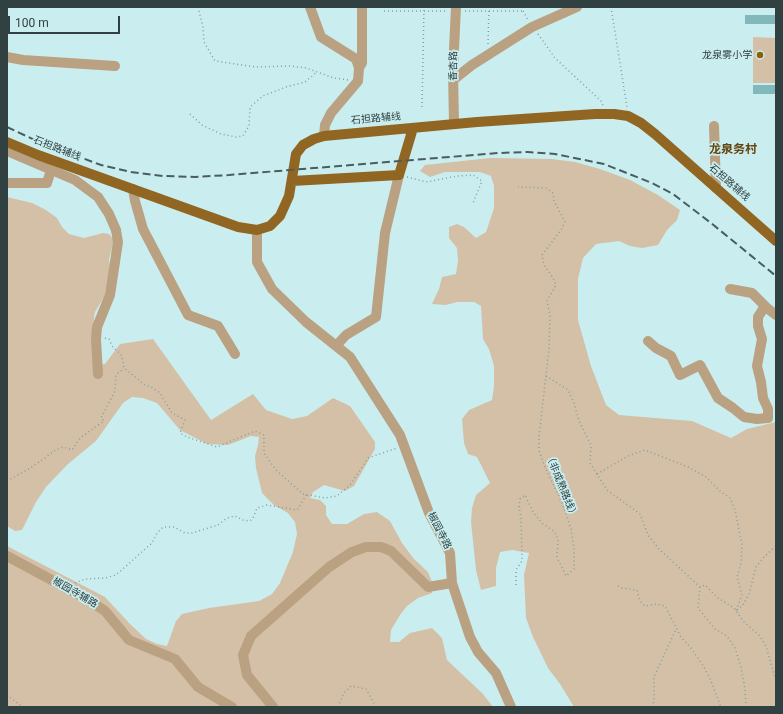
<!DOCTYPE html>
<meta charset="utf-8">
<style>
body{margin:0}
#map{position:relative;width:783px;height:714px;overflow:hidden;background:#caeef0;font-family:Roboto,sans-serif}
canvas{display:block}
.frame{position:absolute;inset:0;border:8px solid #314040;pointer-events:none}
.scale{position:absolute;left:8px;top:16px;width:112px;height:18px;box-sizing:border-box;border:2px solid #314040;border-top:0;padding-left:5px;font-size:12px;line-height:14px;white-space:nowrap;color:#314040;-webkit-text-stroke:3px #caeef0;paint-order:stroke}
</style>
<div id="map">
<canvas width="783" height="714"></canvas>
<div class="frame"></div>
<div class="scale">100 m</div>
</div>
<script>
const context = document.querySelector('canvas').getContext('2d');
context.lineJoin = 'round';
function fillPath(path, color) { context.fillStyle = color; context.fill(path, 'evenodd'); }
const shape = rows => new Path2D(rows.map(r => 'M' + r).join(''));
function strokePath(path, color, width, dash) { context.strokeStyle = color; context.lineWidth = width; context.lineCap = dash ? 'butt' : 'round'; context.setLineDash(dash || []); context.stroke(path); }
function drawText(font, color, halo, rows, align = 'center') {
  context.font = font + ' Roboto,"Noto Sans SC",sans-serif'; context.lineWidth = 3.5; context.setLineDash([]); context.textBaseline = 'middle'; context.strokeStyle = halo; context.fillStyle = color; for (const [text, x, y, turn = 0] of rows) {
    context.save(); context.translate(x, y); context.rotate((+turn || 0) * Math.PI / 180); context.textAlign = isNaN(turn) ? turn : align; if (halo) context.strokeText(text, 0, 0); context.fillText(text, 0, 0); context.restore();
  }
}
fillPath(shape([
 [753,37,776,38,776,83,753,83],
 [490,158,552,159,575,162,600,169,630,180,658,195,680,210,677,220,667,230,658,245,642,248,630,246,619,241,596,244,583,258,578,279,578,320,591,366,606,405,619,415,692,421,731,438,747,429,776,422,776,707,574,707,560,684,548,668,533,637,526,618,524,575,529,553,512,550,500,552,496,568,496,586,481,590,476,570,471,522,472,508,476,495,490,483,477,457,468,454,464,443,462,419,469,410,492,400,494,386,494,366,489,349,483,339,481,306,474,302,457,302,446,305,432,304,439,289,442,277,456,274,458,261,457,248,449,238,449,227,457,224,464,227,476,238,486,232,494,208,494,186,491,176,480,172,445,172,430,177,420,171,425,165],
 [7,197,32,203,46,210,57,218,62,227,69,234,84,238,103,233,109,234,114,240,109,259,111,279,104,297,95,312,94,318,93,331,96,365,105,364,120,344,153,339,211,420,253,394,266,410,292,419,307,416,333,398,350,406,375,442,375,449,354,486,345,491,324,485,313,492,310,498,320,500,326,506,326,515,332,524,347,524,364,514,377,512,390,521,402,543,414,559,428,572,432,582,432,593,418,598,407,606,400,615,391,630,390,642,399,642,410,633,432,628,442,638,447,660,483,694,493,707,7,707,7,546,105,597,129,623,146,639,157,644,167,646,176,621,182,614,209,608,259,601,272,594,280,583,293,552,297,534,295,522,288,513,274,505,262,493,256,468,255,456,258,445,259,437,251,436,228,445,207,444,180,430,157,403,143,398,132,397,123,403,96,441,68,464,46,487,36,502,22,530,15,531,7,526]
]), '#d3c0a7');
fillPath(shape([
 [745,15,776,15,776,24,745,24],
 [753,85,776,85,776,93,774,94,753,94]
]), '#83b8ba');
strokePath(shape([
 [198,7,203,27,204,42,215,61,256,67,290,66,306,68,334,78,348,80],
 [523,7,523,11,528,20],
 [611,7,627,107],
 [384,11,447,11],
 [465,11,523,11],
 [538,34,555,58,602,102,603,106],
 [488,44,489,7],
 [422,107,424,7],
 [190,114,202,125,221,134,236,137,243,136,249,126,250,107,263,96,286,87,305,82,317,72],
 [407,177,426,182,457,176,473,175,482,181,473,203],
 [105,338,109,339,112,346,122,356,124,368,139,380,143,384,153,388,160,393,172,413,185,420,180,433,187,437,217,447,255,431,264,435,264,453,268,459,277,471,303,494,325,498,337,496,351,484,368,458,397,448],
 [546,376,568,390,574,403,579,421,591,445,590,463,607,490,640,514,648,535,659,549,700,587],
 [597,474,628,456,645,450,688,467,706,477,720,491,730,498,735,510,742,545,741,563,737,577,742,595,736,611],
 [7,481,29,469,56,450,63,447,72,450,80,438,104,421,101,418,115,391,116,375,124,368],
 [75,583,85,579,105,578,116,575,152,543,157,533,163,527,174,527,185,533,192,533,218,525,227,518,235,516,243,520,250,521,253,518,257,508,267,505,297,510,307,494],
 [516,585,516,570,522,561,521,518,519,507,520,499,525,495,533,512,542,523,555,532,558,540,557,557,566,576,574,569,574,550,571,529,562,503,544,465,539,450,539,437,549,349,550,316,547,301,556,285,553,278,544,265,542,255,561,230,565,222,554,201,553,193,546,188,518,187],
 [618,586,622,588,637,590,640,601,645,606,656,604,665,606,681,637,691,648,704,667,711,681,721,707],
 [737,610,743,605,749,594,756,567,762,559,776,546],
 [7,695,23,707],
 [338,707,344,693,351,686,366,689,376,707],
 [652,707,654,701,654,677,676,629],
 [746,707,745,689,741,667,735,648,727,636,715,629,698,608,700,587,705,585,718,598,734,608,744,622,759,635,766,646,776,681]
]), '#849e9f', 1.5, [1, 3]);
strokePath(shape([
 [310,7,321,37,356,59,359,68,358,81,331,113,325,125,324,136],
 [7,57,23,60,115,66],
 [359,68,362,63,362,7],
 [453,80,472,65,532,27,577,7],
 [454,124,453,71,456,7],
 [714,126,716,188],
 [7,151,75,180,98,197,109,214,116,230,118,242,110,295,97,327,96,339,98,374],
 [7,183,47,183,51,170],
 [133,189,135,201,143,229,188,315,218,326,235,354],
 [257,230,257,262,272,289,306,322,350,357,400,435,429,513,450,553,452,583,428,587,391,551,381,547,366,547,352,552,329,567,251,636,243,655,247,675,273,707],
 [730,289,752,293,767,308,776,315],
 [648,341,656,348,671,356,680,375,700,365,718,398,733,408,744,417,757,419,768,418,768,409,763,398,761,382,757,366,762,339,758,326,758,317,765,306],
 [336,346,346,335,376,317,385,233,399,175],
 [7,556,87,599,105,611,129,640,175,659,198,687,232,707],
 [452,583,470,637,478,652,496,673,511,707]
]), '#b9a181', 10);
strokePath(shape([
 [7,142,38,155,238,227,257,230,270,226,280,216,289,196,296,154,303,145,314,139,324,136,477,122,595,114,614,114,628,116,641,123,655,134,776,241],
 [292,181,399,175,413,128]
]), '#916623', 10);
strokePath(shape([
 [7,127,39,142,101,165,131,172,163,176,195,177,229,175,498,153,528,152,555,154,604,164,652,183,673,194,711,223,776,276]
]), '#4a5d5d', 2, [8, 4]);
for (const [x, y, r, color] of [
 [760,55,4,"#8e5f07"]
]) { const dot = new Path2D(); dot.arc(x, y, r, 0, 2 * Math.PI); context.fillStyle = color; context.fill(dot); strokePath(dot, '#caeef0', 1.5); }
drawText('10px', '#314040', '#caeef0', [
 ["龙泉雾小学",752,55]
], 'right');
drawText('10px', '#314040', '#caeef0', [
 ["香杏路",454,66,-89],
 ["石担路辅线",376,119,-5],
 ["石担路辅线",57,149,21],
 ["石担路辅线",729,183,41],
 ["（非成熟路线）",561,486,68],
 ["椒园寺路",439,531,63],
 ["椒园寺辅路",75,593,30]
]);
drawText('bold 12px', '#65450f', '#caeef0', [
 ["龙泉务村",733,150]
]);
</script>
